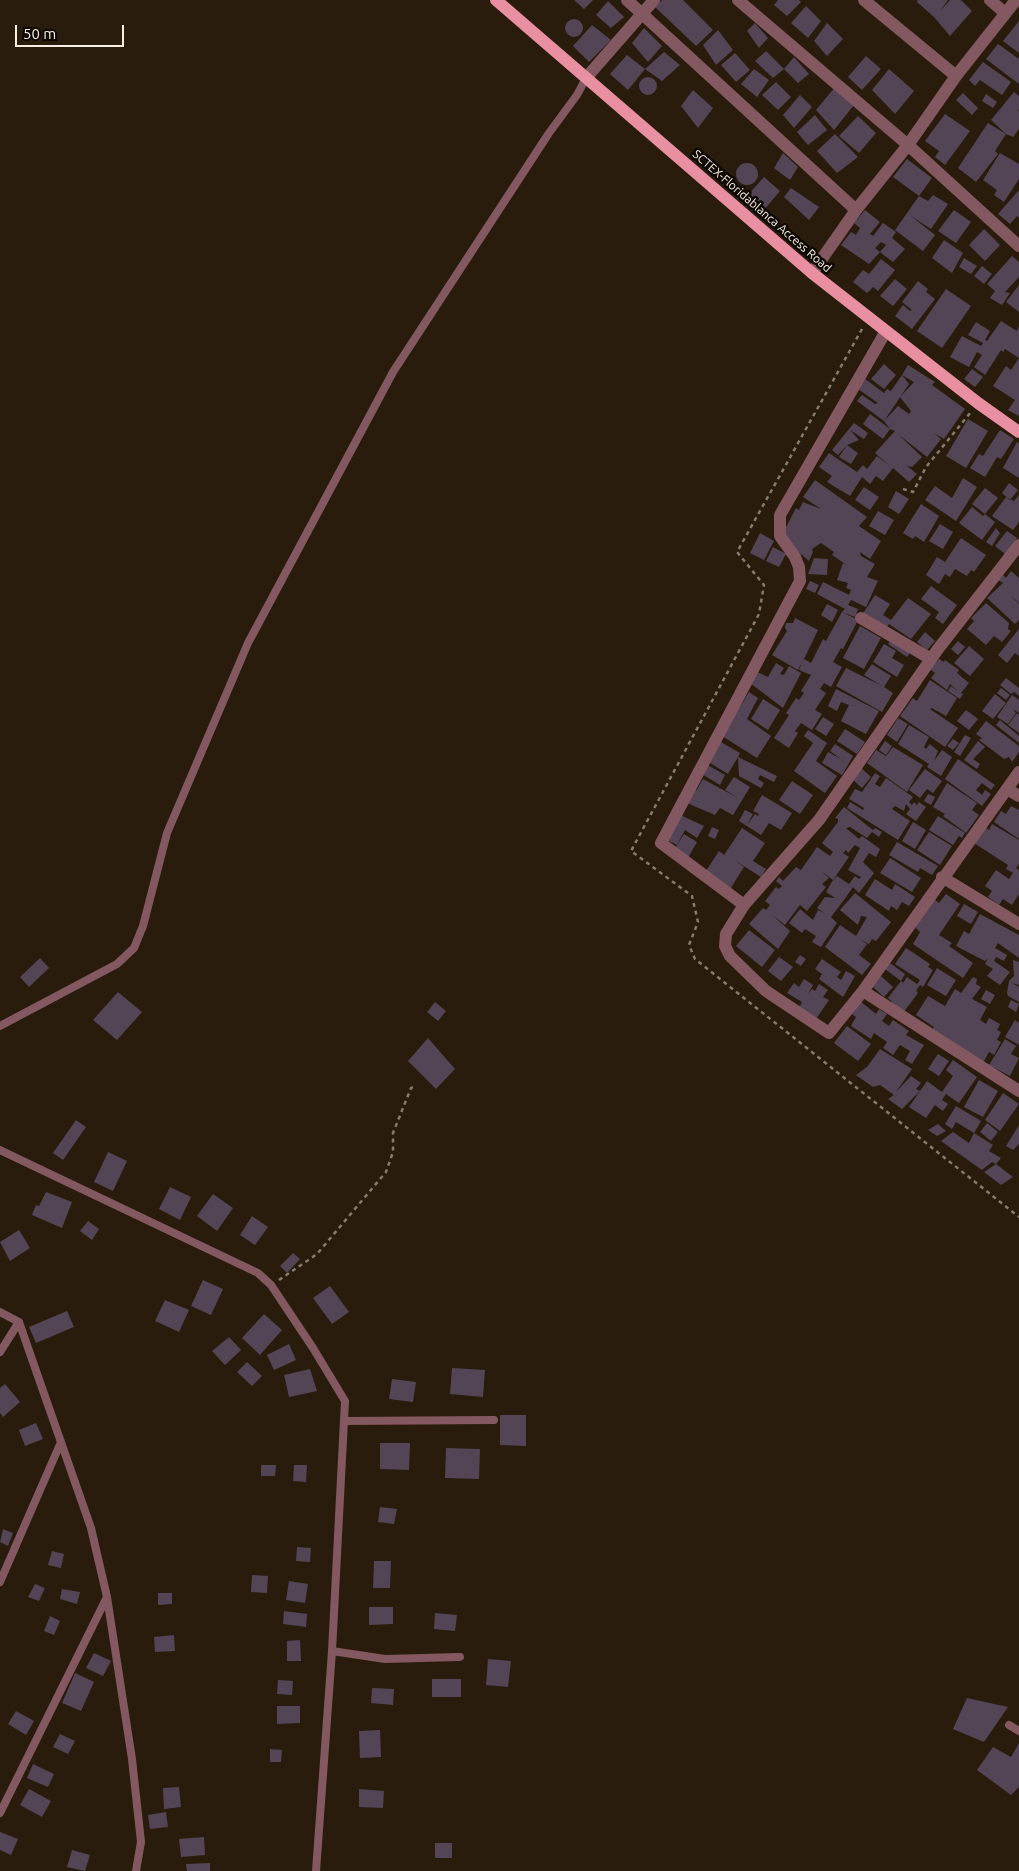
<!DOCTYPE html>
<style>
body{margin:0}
#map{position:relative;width:1019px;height:1871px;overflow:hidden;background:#2a1c0c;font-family:Ubuntu,sans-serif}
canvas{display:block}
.scale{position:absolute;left:15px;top:25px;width:109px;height:22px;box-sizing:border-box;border:2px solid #f9f0e5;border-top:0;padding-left:6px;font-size:15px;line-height:18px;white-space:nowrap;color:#f9f0e5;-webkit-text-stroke:4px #0e0803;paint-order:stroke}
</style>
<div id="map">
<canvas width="1019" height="1871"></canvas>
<div class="scale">50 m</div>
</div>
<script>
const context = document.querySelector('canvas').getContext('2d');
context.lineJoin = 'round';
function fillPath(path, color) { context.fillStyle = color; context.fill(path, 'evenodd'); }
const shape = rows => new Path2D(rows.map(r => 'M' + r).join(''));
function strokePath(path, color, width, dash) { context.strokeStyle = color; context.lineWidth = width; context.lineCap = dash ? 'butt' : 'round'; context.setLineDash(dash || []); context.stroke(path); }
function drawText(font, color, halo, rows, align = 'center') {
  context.font = font + ' Ubuntu,sans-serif'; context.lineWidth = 5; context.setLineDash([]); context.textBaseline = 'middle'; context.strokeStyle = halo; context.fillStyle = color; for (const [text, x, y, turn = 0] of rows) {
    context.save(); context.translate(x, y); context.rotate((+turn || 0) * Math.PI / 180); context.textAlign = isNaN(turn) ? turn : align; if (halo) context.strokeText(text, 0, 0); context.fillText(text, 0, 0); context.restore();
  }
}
fillPath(shape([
 [574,0,593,0,584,9],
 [662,0,683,0,713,30,696,46,655,7],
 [778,0,799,0,801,2,787,16,774,5],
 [918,0,948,0,940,11,950,0,961,0,972,11,950,36,934,17,917,2],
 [608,1,624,17,611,28,596,15],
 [806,6,821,21,808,38,791,23],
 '565 28a9 9 0 1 1 18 0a9 9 0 1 1-18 0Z',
 [1019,21,1019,53,1003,41],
 [755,23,768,38,759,48,747,31],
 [827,23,843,39,827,56,814,41],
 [592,25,611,40,589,62,573,46],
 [644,28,662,46,648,62,632,43],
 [718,30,733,50,716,65,703,45],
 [998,44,1019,59,1019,84,986,59],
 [766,51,784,69,773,78,755,61],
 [664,52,680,65,662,81,645,69],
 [735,53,750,70,736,82,721,65],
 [627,55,645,69,628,90,610,74],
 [866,56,881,69,862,90,848,77],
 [794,57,809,74,798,83,784,69],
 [983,62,1011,82,1002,95,980,80,975,86,969,80],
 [754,69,769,80,757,97,741,84],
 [889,69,914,91,895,114,872,90],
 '639 86a9 9 0 1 1 18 0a9 9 0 1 1-18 0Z',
 [776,82,791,97,778,110,762,95],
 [835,87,854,105,834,130,816,110],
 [693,90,713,108,698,128,681,106],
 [1014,92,1019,96,1019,109,1017,112,1019,110,1019,129,1013,137,1006,134,991,120],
 [963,93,978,108,972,115,956,100],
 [986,94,997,102,993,108,982,101],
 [800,95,812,107,794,128,783,115],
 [945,114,970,131,945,165,935,157,939,151,925,141],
 [815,115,827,130,808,145,797,132],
 [858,116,876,133,859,153,839,136],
 [988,123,1006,134,995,151,998,154,976,182,958,168],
 [835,134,858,157,837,173,817,151],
 [783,153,798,167,790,180,774,168],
 [1000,153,1019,164,1019,179,1004,202,994,195,997,190,983,180],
 [907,159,932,178,919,196,928,201,933,195,948,204,931,229,911,216,935,235,923,251,895,230,919,196,893,177],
 '736 174a11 11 0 1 1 22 0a11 11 0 1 1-22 0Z',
 [764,177,780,191,763,211,748,195],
 [791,188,819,207,809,220,784,197],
 [1019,190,1019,218,1017,216,1010,224,998,214],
 [865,210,880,222,870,234,873,236,883,223,896,232,892,238,905,249,893,262,880,252,886,245,881,242,875,248,880,252,869,264,841,245,851,232,856,235,860,228,854,223],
 [954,210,971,222,956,243,938,231],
 [984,229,1000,245,985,261,969,245],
 [944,240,963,253,952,273,932,258],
 [1012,256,1019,262,1019,277,1005,292,1010,293,1002,305,990,298,995,291,987,284],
 [964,258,977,266,971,274,959,267],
 [881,259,895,270,878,291,873,287,867,293,853,282,863,270,869,274],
 [982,266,992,274,984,284,974,276],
 [895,279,907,289,893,306,880,296],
 [918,281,928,289,926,292,935,299,912,329,895,316,903,305,910,311,912,310,902,302],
 [1019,285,1019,312,1006,302],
 [946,289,971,306,942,348,917,331],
 [1001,321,1017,331,1019,326,1019,358,1005,349,1003,352,1001,350,985,375,974,367,982,355,977,352,969,367,950,357,962,336,981,346,983,343,968,335,976,322,990,331,985,340,987,341],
 [1019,358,1019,416,1008,410,1015,400,993,386,1006,366,1011,370],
 [884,364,896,375,884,389,871,379],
 [908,365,935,382,932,385,965,409,944,439,934,433,941,439,927,457,899,435,922,457,912,467,907,466,917,474,909,482,893,468,883,481,876,476,870,484,862,477,850,496,827,482,832,476,819,467,829,453,857,472,863,465,867,469,877,456,890,466,875,453,895,431,890,429,884,421,898,406,909,414,911,411,900,397,914,382,902,375],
 [972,369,983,377,975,387,964,379],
 [902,375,909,384,884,421,857,401,862,395,875,404,878,403,858,389,865,379,884,393,887,389,891,391],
 [870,414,890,429,883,439,863,424],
 [968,419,988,431,966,468,946,456],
 [854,423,868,433,864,439,850,430,859,440,847,445,838,455,832,450],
 [1000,430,1014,439,1001,459,997,457,985,477,970,468,979,454,983,456],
 [1017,442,1019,443,1019,478,1003,468],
 [847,445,858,453,851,464,839,457],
 [963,478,977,487,956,521,925,500,935,486,952,498],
 [815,480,867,517,859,526,881,541,870,559,860,552,861,556,852,569,861,556,875,564,867,577,878,581,866,607,851,600,848,605,858,609,855,617,842,612,858,620,843,649,841,648,833,662,842,667,831,687,824,683,820,689,826,693,815,710,822,714,812,730,801,723,795,731,798,733,789,748,774,738,789,715,786,713,796,698,799,700,804,693,801,691,811,675,799,670,802,662,798,670,772,655,787,631,785,628,786,623,793,623,795,618,818,630,804,659,811,663,823,639,826,641,842,612,845,609,817,594,823,582,849,595,851,590,846,588,848,583,837,580,843,563,848,566,832,555,834,552,821,543,812,549,813,552,809,561,794,548,786,534,785,529,796,508,799,510,803,502,821,509,803,497],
 [1009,483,1018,490,1010,500,1002,493],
 [864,487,879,497,870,510,855,500],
 [985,488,998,498,985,514,995,522,982,540,959,523,972,507,983,516,985,514,972,504],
 [896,491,909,499,899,514,888,507],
 [1019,495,1019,522,1013,530,992,516,1006,497,1014,501],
 [921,504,939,516,924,542,915,536,913,539,903,533],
 [878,511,894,520,885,535,869,526],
 [940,524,953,532,943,549,929,541],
 [996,528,1000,533,992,546,986,542],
 [1007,531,1017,538,1005,554,995,546],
 [760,533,774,541,764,560,750,553],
 [961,538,986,555,974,572,971,570,967,576,955,569,950,577,945,574,939,584,926,575,937,557,945,562],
 [773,547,786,554,779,567,766,561],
 [814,558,828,559,827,575,808,574],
 [1011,571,1019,578,1019,603,1010,595,1019,604,1019,620,1015,624,987,598,1003,583,998,580,1003,575,1006,578],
 [810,581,819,585,815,593,806,589],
 [931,586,957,605,943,624,935,618,939,612,921,599],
 [875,595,890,604,883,615,891,620,908,598,931,614,911,639,889,624,885,630,862,615],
 [986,603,1009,623,1008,629,1011,631,1002,642,994,636,986,645,967,629,974,621,971,618],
 [827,604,838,610,832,622,821,615],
 [860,626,881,638,864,669,843,658],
 [1019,629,1019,656,1015,653,1007,663,998,655],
 [925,632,935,641,927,650,917,642],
 [893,637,912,650,907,657,888,644],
 [958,641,965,647,958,655,951,649],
 [884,644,896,651,892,658,904,665,897,677,873,662],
 [969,646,984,659,970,676,954,663],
 [939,659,944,662,945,660,959,670,957,673,969,683,961,693,963,694,960,699,948,691,951,686,958,691,950,684,947,690,931,678,935,673,930,669],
 [776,663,784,668,780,674,784,675,789,666,801,673,783,708,750,683,757,672,768,677],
 [872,664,891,676,884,687,893,693,882,712,836,686,846,668,882,686,864,675],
 [1006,678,1019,688,1019,696,1014,692,1011,694,1000,685],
 [930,680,957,698,946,716,932,708,930,709,958,728,945,747,900,716,913,698,917,701],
 [1001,688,1010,695,1006,700,997,693],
 [836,689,879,711,866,734,841,721,849,705,841,702,837,711,828,706],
 [749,692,758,698,747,719,771,736,757,758,722,736],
 [995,694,1006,703,993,719,982,711],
 [1012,695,1019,700,1019,713,1013,709,1016,713,1008,724,997,717],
 [763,699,780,710,768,730,751,719],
 [966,710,978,719,969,730,957,721],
 [1017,713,1019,715,1019,733,1008,725],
 [823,717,834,724,826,736,815,729],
 [898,718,908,724,897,742,887,735],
 [1000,720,1019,736,1019,743,996,725],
 [986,721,1019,746,1019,752,1012,762,1009,757,1004,759,979,740,982,738,976,734],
 [909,725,929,737,924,747,926,749,930,744,938,751,934,761,942,750,952,757,941,776,927,767,929,764,898,744],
 [845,729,865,742,857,754,837,741],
 [808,730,827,743,816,761,837,776,825,793,794,771,813,743,804,736],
 [965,735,971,738,960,756,954,752],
 [953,739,959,743,953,750,947,746],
 [719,741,740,753,738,757,777,776,774,782,760,775,758,779,764,783,761,788,739,776,738,757,728,774,707,761],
 [885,741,892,746,886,755,879,750],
 [978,741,985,747,973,759,980,764,977,769,964,760],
 [835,744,853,756,842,775,822,763,828,752,841,759,830,751],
 [893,747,923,765,907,792,867,763,876,750,886,756],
 [958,759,995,785,991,790,982,783,976,790,982,795,985,790,991,794,982,806,945,779],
 [706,764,725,775,720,785,700,773],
 [861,768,871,777,862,788,852,779],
 [925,769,942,781,933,793,927,789,920,798,909,790],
 [875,773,880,776,875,784,880,787,886,778,913,797,909,802,912,805,914,802,917,805,919,802,926,807,916,821,906,814,910,809,906,804,904,811,895,806,892,809,910,821,898,840,847,808,850,802,863,810,864,808,849,799,855,789,862,792],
 [734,777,750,787,733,815,720,808,715,815,687,803,692,791,696,791,703,779,738,798,725,790],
 [792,781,813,795,800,814,779,800],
 [947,783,977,803,972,810,979,815,966,833,943,816,945,814,933,807],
 [928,794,935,797,931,805,924,801],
 [762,795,792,813,781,830,769,823,761,835,739,821,745,810,753,814,747,825,755,814,758,816,759,814,753,811],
 [1011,806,1019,810,1019,839,994,822,1001,811,1006,814],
 [844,807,873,830,875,828,882,832,879,837,872,832,867,838,850,827,846,828,859,839,862,836,880,849,876,857,869,853,863,862,874,873,859,893,853,887,844,900,831,917,837,923,821,947,812,942,816,936,805,929,802,933,789,923,800,909,813,920,818,910,824,913,817,908,825,897,835,898,826,892,833,880,819,870,829,878,822,884,826,887,807,911,800,905,785,925,770,913,790,931,778,949,749,924,763,908,766,910,770,905,765,901,776,887,779,889,782,886,776,881,779,877,783,881,796,867,801,870,817,847,830,856,833,852,822,843,838,822,838,819,835,818],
 [855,845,860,848,848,870,861,877,859,879,855,876,849,884,837,876,833,880,849,857,843,853,846,850,848,853],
 [678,814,704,826,697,838,685,830,677,845,667,840],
 [938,816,965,833,962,838,959,836,953,845,929,830],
 [913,822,926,830,915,849,902,841],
 [992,824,1019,840,1019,864,1016,868,1019,870,1019,894,1012,905,1003,899,999,905,988,897,992,891,985,886,996,870,1009,879,1013,873,1006,869,1008,865,974,843,985,827,989,830],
 [712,827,719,830,715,839,708,836],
 [742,828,765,843,753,861,766,869,761,877,734,860,744,867,729,891,704,874,719,851,724,855],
 [929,832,952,846,940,865,917,850],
 [684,834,697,842,688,858,674,850],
 [897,842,938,866,932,875,920,868,918,872,889,855],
 [890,858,921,878,912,892,880,873],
 [875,879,892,890,895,884,915,897,909,906,902,902,897,910,891,906,889,911,865,895],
 [855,893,891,922,876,941,872,939,869,944,861,940,867,944,859,955,871,964,862,975,825,947,840,925,856,936,867,917,861,916,858,925,840,910],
 [946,894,960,904,939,935,952,943,949,946,973,963,963,978,913,944,920,932,915,927,934,899,939,903],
 [964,904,978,912,971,924,957,916],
 [980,914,1019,935,1019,958,998,943,995,948,1007,955,1004,961,996,957,994,961,1010,972,1000,985,987,976,993,969,985,964,988,958,985,961,956,946,964,931,969,934],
 [749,930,775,950,762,967,736,946],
 [906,948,930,964,928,967,933,970,923,987,920,985,916,991,918,993,903,1013,892,1005,892,1002,888,998,901,981,903,983,907,977,917,984,920,980,895,964],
 [800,955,806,959,801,966,795,962],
 [779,957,793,967,781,981,768,971],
 [40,958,49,968,29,987,20,977],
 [822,959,841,972,837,977,841,980,846,971,855,976,843,997,819,979,822,974,815,969],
 [1013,960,1019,962,1019,985,1012,983,1019,987,1019,1002,1008,996,1007,993,1009,981,1014,976],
 [890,963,905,974,901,981,885,969],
 [937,968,956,980,946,996,927,985],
 [881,976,893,987,884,997,872,986],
 [973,977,977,979,976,984,981,987,972,999,987,1007,980,1020,986,1024,989,1018,1000,1024,997,1030,1001,1032,997,1040,1001,1042,994,1055,989,1052,982,1065,931,1031,934,1027,916,1015,928,996,945,1006,955,989,961,993],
 [804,979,813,985,808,994,812,989,815,991,819,984,828,990,823,997,829,1000,816,1019,799,1008,802,1002,787,993,794,983,799,987],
 [986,990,995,995,990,1004,981,999],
 [118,992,142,1012,117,1040,93,1020],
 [1011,1000,1019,1004,1016,1012,1008,1007],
 [860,1001,876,1014,879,1009,887,1014,882,1021,889,1026,893,1020,909,1031,906,1035,924,1045,912,1064,905,1060,910,1051,900,1045,893,1055,883,1048,887,1042,874,1033,871,1039,851,1026,856,1017,852,1014],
 [435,1002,446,1011,438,1021,427,1012],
 [1015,1020,1019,1023,1019,1045,1005,1037],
 [847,1026,871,1044,858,1061,834,1043],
 [428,1038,455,1069,436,1089,408,1061],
 [1005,1039,1016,1046,1011,1054,1019,1058,1010,1076,989,1065],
 [880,1049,912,1069,896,1092,911,1076,921,1083,916,1089,920,1091,902,1109,888,1099,894,1095,880,1085,873,1087,856,1075,867,1067],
 [938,1054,949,1061,939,1076,928,1069],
 [953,1060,977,1077,959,1103,946,1094,942,1100,948,1104,943,1111,935,1105,926,1118,909,1107,927,1081,942,1092,953,1076,946,1070],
 [979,1080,998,1091,983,1117,964,1107],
 [1003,1093,1019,1104,1000,1131,985,1120],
 [956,1106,981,1121,974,1133,956,1122,952,1129,945,1124],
 [76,1120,86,1127,63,1160,53,1153],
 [987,1123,998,1132,991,1141,980,1132],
 [938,1124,946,1131,937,1136,928,1130],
 [1019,1125,1019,1144,1013,1150,1006,1146],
 [953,1132,969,1143,974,1133,993,1145,989,1151,1001,1158,996,1164,992,1162,982,1170,941,1141],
 [108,1152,127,1161,113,1191,94,1182],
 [996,1164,1013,1177,1001,1185,984,1172],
 [170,1187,191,1197,180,1220,159,1209],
 [46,1192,72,1202,62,1228,32,1215,36,1205,39,1206],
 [213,1194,233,1208,217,1231,197,1216],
 [252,1216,268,1227,255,1245,240,1235],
 [88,1221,99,1229,92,1240,80,1231],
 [19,1230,30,1248,10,1261,0,1242],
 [293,1253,300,1259,287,1273,280,1266],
 [203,1280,223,1289,211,1315,191,1306],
 [330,1286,349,1312,332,1324,313,1298],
 [165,1300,189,1310,179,1332,155,1321],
 [67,1311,74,1327,36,1343,29,1327],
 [264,1314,282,1330,260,1355,242,1338],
 [229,1337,241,1350,225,1365,212,1351],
 [289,1344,296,1360,274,1370,267,1355],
 [247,1362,262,1376,252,1386,237,1372],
 [452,1368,485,1370,483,1397,450,1394],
 [310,1369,317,1391,289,1397,284,1375],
 [392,1379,416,1382,413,1402,389,1399],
 [5,1384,20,1402,3,1417,0,1413,0,1388],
 [500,1415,526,1415,526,1446,500,1445],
 [36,1423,43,1439,25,1446,19,1430],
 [380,1443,410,1443,409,1470,380,1469],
 [446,1448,480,1449,479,1479,445,1478],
 [261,1465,276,1465,275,1476,261,1476],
 [294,1465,307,1465,306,1482,293,1481],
 [380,1507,397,1509,394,1524,378,1522],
 [3,1529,13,1533,8,1546,0,1542],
 [297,1547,311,1548,310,1562,296,1561],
 [52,1551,64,1554,61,1568,48,1565],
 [374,1561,391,1561,390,1588,373,1588],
 [252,1575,268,1576,267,1593,251,1592],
 [289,1581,308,1584,305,1603,286,1600],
 [35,1584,45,1588,39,1601,28,1597],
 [62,1589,80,1592,77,1604,60,1599],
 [158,1593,172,1593,172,1604,158,1605],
 [369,1607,393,1607,393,1624,369,1625],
 [284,1611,307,1614,306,1627,283,1624],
 [435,1613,457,1615,455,1631,434,1629],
 [50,1616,60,1621,54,1635,44,1631],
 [174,1635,175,1651,155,1652,154,1637],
 [300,1640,301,1661,287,1661,287,1641],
 [94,1653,111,1661,103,1676,86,1668],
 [488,1659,511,1661,508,1687,486,1685],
 [75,1673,94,1682,81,1711,62,1703],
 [432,1679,461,1679,461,1697,432,1697],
 [278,1680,293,1681,292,1695,277,1694],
 [372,1688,394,1689,393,1705,371,1703],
 [967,1698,1008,1707,984,1742,953,1729],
 [277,1706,300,1706,300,1723,277,1724],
 [16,1711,34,1721,26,1735,8,1724],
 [380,1730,381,1757,360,1758,359,1731],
 [60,1734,75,1741,68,1754,53,1747],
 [1019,1743,1019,1787,1011,1795,977,1770,993,1747,1011,1757],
 [270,1749,282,1750,281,1762,270,1762],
 [33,1764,54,1774,48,1787,27,1778],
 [179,1787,181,1807,164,1809,163,1788],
 [29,1789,51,1801,42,1817,20,1805],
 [359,1789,384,1791,383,1808,359,1807],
 [166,1812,168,1827,150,1829,148,1815],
 [0,1832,18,1839,11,1855,0,1850],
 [204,1837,205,1855,181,1857,179,1839],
 [435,1843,452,1843,452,1858,435,1858],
 [72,1850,90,1855,85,1871,67,1867],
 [210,1863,210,1871,187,1871,186,1864]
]), '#534556');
strokePath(shape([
 [862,329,737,552,764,585,759,614,631,851,692,896,698,922,689,945,695,959,1019,1217],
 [903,489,913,492,926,467,971,412],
 [279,1280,317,1254,386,1172,393,1152,393,1133,411,1088,415,1086]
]), '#877b6d', 2.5, [4, 4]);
strokePath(shape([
 [0,1026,117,964,134,948,143,926,167,833,248,643,393,372,549,133,577,95,586,78],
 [0,1150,258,1273,271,1285,313,1348,345,1401,332,1651,316,1871],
 [0,1312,19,1322,91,1528,107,1597,132,1759,141,1842,136,1871],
 [0,1352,19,1322],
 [344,1421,494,1420],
 [0,1582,61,1442],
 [332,1651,385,1659,460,1657],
 [1009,1725,1019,1731],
 [0,1813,107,1597]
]), '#835860', 8);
strokePath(shape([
 [627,0,856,210],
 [738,0,908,145,1019,246],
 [864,0,956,76],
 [990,0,1005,13],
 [586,78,654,0],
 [812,273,856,210,908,145,956,76,1016,0],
 [1019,545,938,649,819,820,744,905,726,934,725,946,730,956,766,991,829,1033,863,991,1019,772],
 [861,618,931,659],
 [1007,789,1019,796],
 [942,877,1019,924],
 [744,905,661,843,800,581,799,567,795,557,780,536,780,515,886,331],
 [863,991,1019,1091]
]), '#835860', 12);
strokePath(shape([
 [496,0,812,273,978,403,1019,432]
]), '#e88fa2', 12);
drawText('12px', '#f9f0e5', '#0e0803', [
 ["SCTEX-Floridablanca Access Road",762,211,41]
]);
</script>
